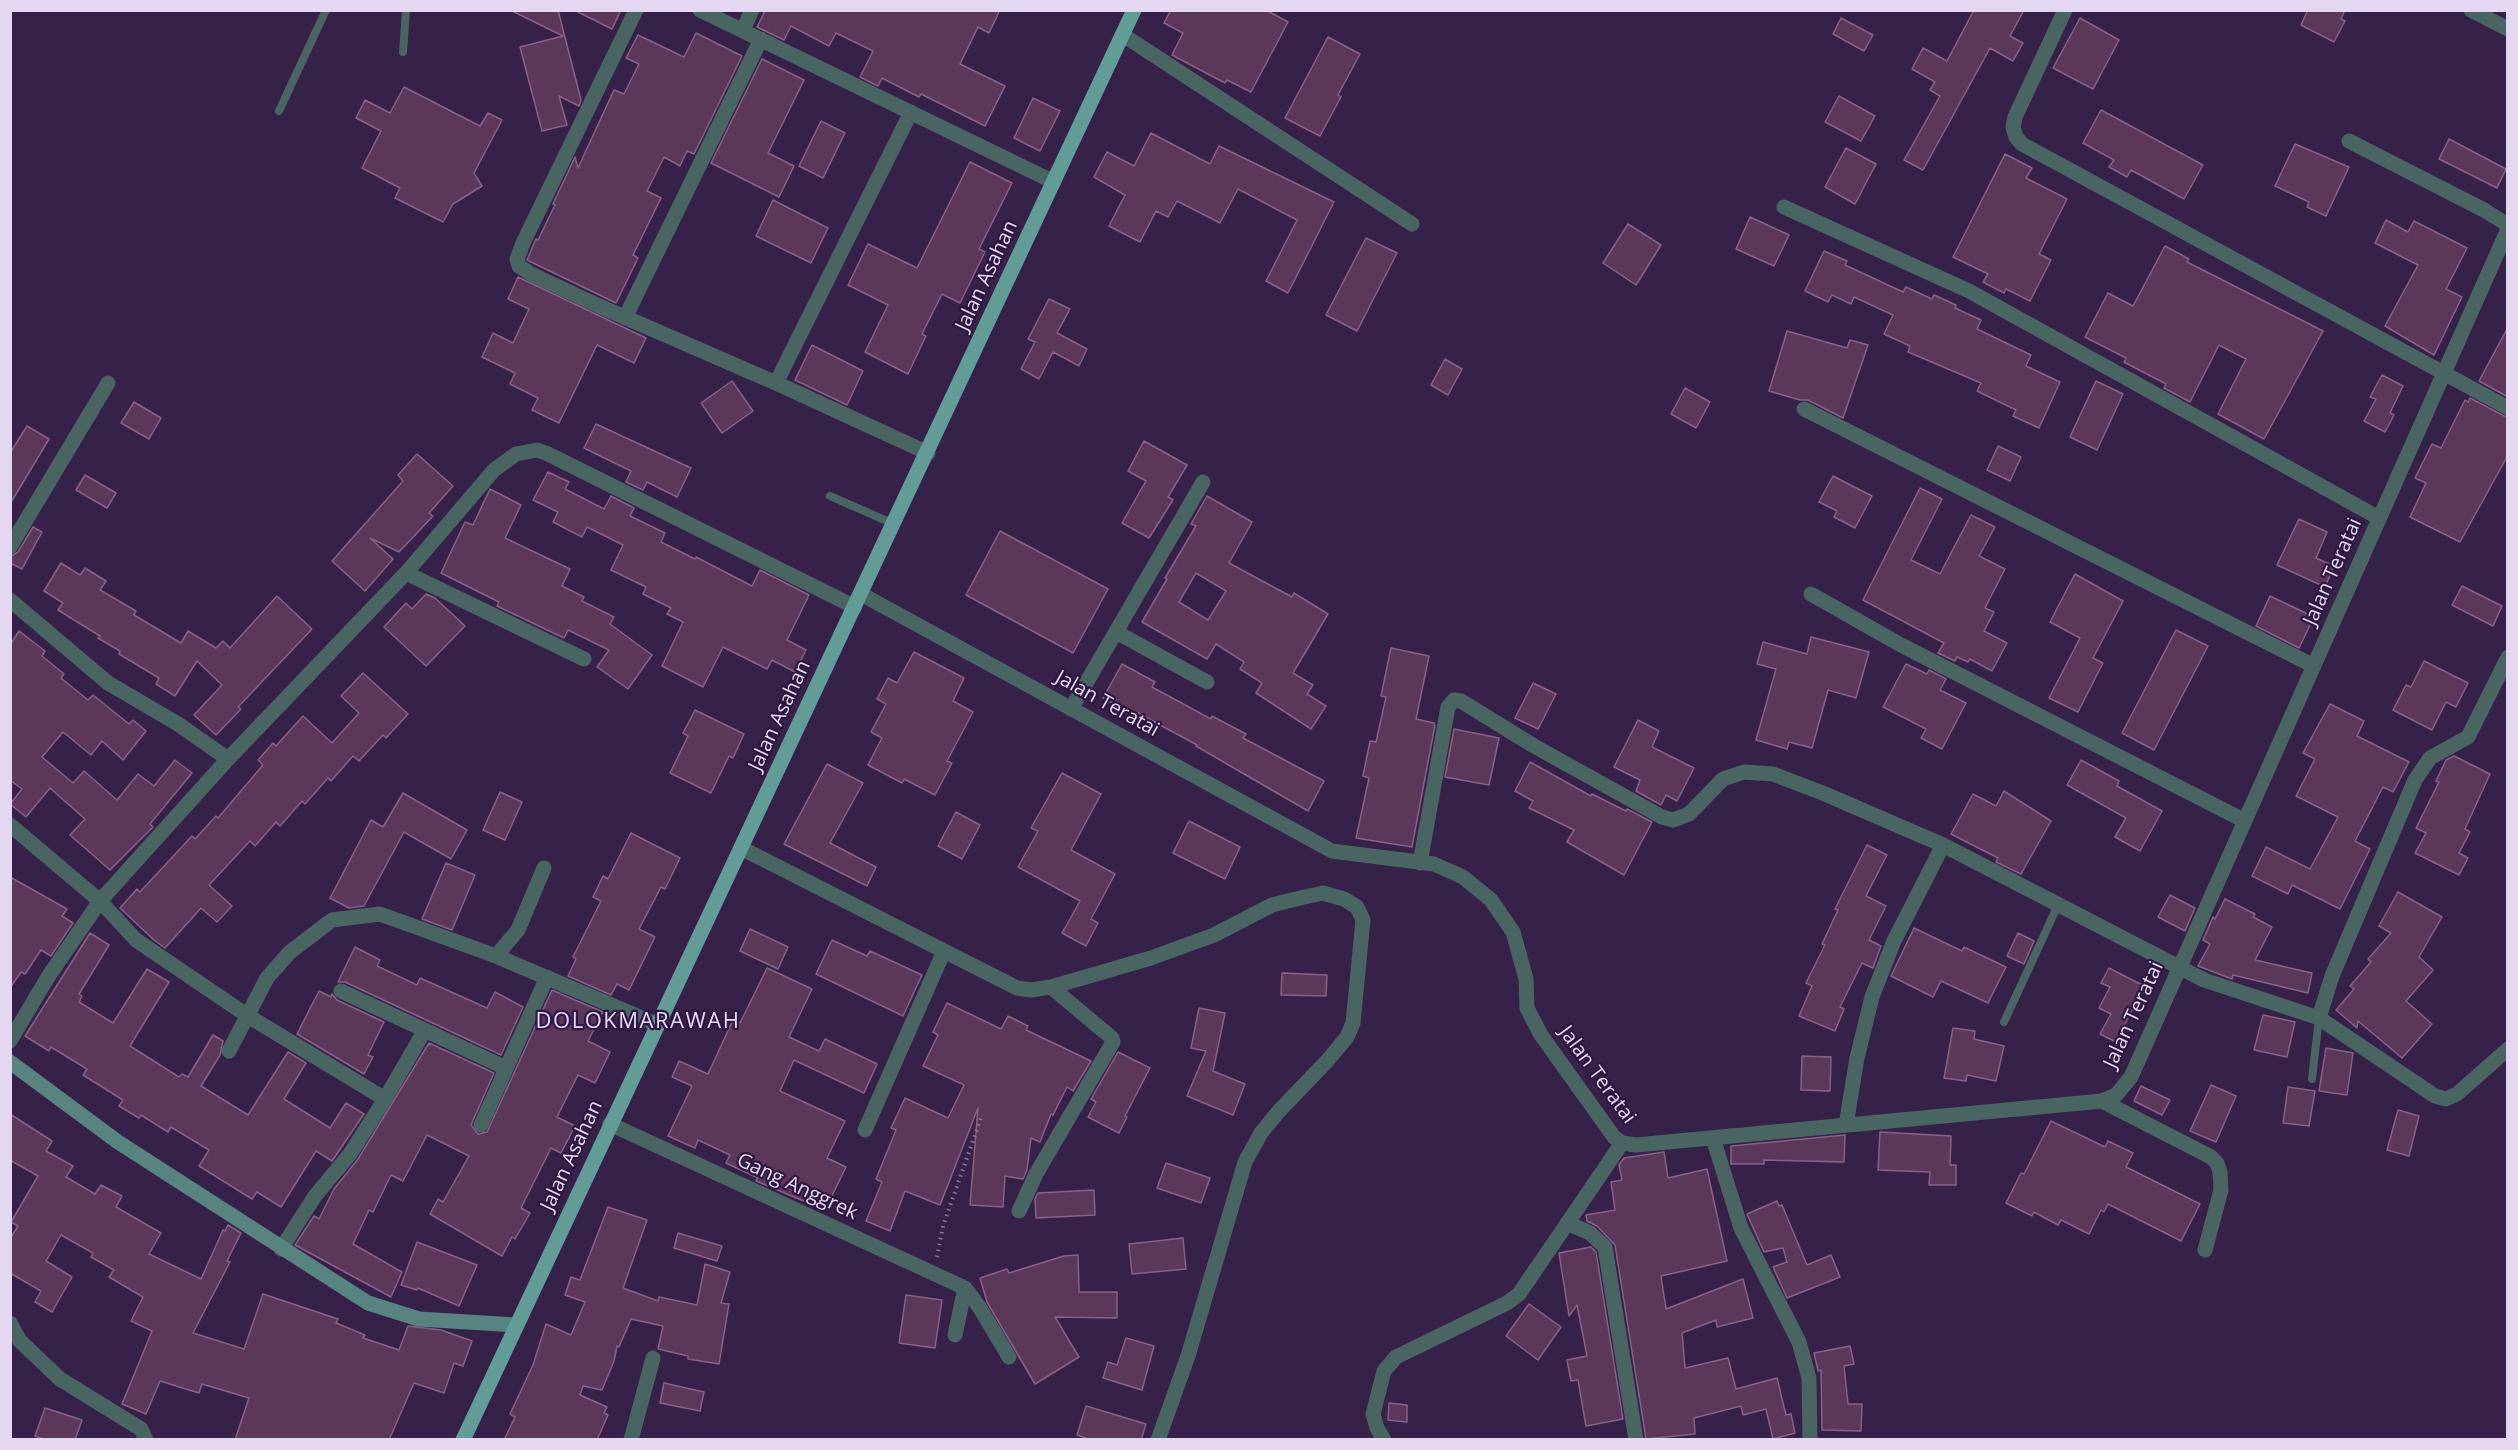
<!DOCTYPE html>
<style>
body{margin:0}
#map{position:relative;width:2518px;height:1450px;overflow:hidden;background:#362149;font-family:"Open Sans",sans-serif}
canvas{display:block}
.frame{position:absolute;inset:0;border:12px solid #e4d7f1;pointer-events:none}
</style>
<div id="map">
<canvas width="2518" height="1450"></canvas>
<div class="frame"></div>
</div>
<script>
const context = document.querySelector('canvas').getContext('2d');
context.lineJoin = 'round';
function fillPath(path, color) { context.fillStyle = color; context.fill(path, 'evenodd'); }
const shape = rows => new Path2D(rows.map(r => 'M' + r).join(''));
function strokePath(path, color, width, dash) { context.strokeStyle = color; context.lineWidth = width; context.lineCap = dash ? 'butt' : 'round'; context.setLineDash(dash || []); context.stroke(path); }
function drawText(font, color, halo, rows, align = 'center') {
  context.font = font + ' "Open Sans",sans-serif'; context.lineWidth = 4.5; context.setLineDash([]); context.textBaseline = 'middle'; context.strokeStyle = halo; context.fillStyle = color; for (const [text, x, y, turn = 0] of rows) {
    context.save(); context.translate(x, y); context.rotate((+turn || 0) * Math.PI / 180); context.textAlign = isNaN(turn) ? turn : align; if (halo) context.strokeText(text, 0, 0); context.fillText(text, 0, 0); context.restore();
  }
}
const building = shape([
 [510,10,558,10,581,100,579,106,559,96,567,125,542,131,520,47,563,36,510,10],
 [574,10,621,10,612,29,574,10],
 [762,10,1000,10,989,33,978,27,960,64,1005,86,985,126,921,94,919,97,882,78,878,86,860,77,873,51,836,33,829,46,791,26,784,40,757,27,764,13,762,10],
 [1171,10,1266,10,1288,22,1251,92,1227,80,1225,83,1172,55,1183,33,1164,23,1171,10],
 [1974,10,2024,10,2010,36,2023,43,2013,61,1990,48,1923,170,1904,160,1940,96,1930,90,1935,82,1912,69,1923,48,1947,61,1974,10],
 [2308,10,2345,10,2341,19,2345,21,2334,42,2301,25,2308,10],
 [1841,18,1873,35,1864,51,1833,34,1841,18],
 [2080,18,2119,40,2093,89,2053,68,2080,18],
 [696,33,742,56,694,154,687,151,680,166,664,157,647,191,661,198,633,255,638,258,616,303,527,260,536,239,538,240,555,205,553,204,575,157,578,168,614,90,624,94,639,64,626,58,638,35,684,57,696,33],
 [1328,37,1360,54,1338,95,1341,97,1320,136,1285,118,1328,37],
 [762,59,804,80,768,153,794,166,779,197,711,163,762,59],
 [404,87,480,126,488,113,502,120,474,173,482,186,453,204,443,222,395,198,400,188,362,168,381,131,356,118,365,100,390,113,404,87],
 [1839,96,1875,116,1861,141,1825,122,1839,96],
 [1033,98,1060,111,1040,151,1014,138,1033,98],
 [2101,110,2203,165,2184,199,2131,170,2127,177,2109,167,2114,160,2083,143,2101,110],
 [821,121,845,133,823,178,799,166,821,121],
 [1151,133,1210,164,1219,146,1334,202,1288,293,1266,281,1297,220,1238,189,1220,223,1177,201,1168,217,1156,211,1140,242,1109,226,1125,195,1094,177,1107,152,1134,166,1151,133],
 [2449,139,2506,169,2497,188,2439,159,2449,139],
 [2295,144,2349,167,2326,216,2307,207,2309,202,2275,186,2295,144],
 [1846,148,1876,164,1855,204,1825,187,1846,148],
 [2005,154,2032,168,2026,178,2067,199,2039,254,2051,260,2030,301,2006,289,2004,293,1983,282,1988,274,1953,257,2005,154],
 [970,162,1012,183,979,249,985,252,960,303,942,294,922,334,926,336,908,374,865,352,888,305,848,285,868,244,917,268,970,162],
 [773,200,828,228,811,263,756,236,773,200],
 [1750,217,1789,235,1774,266,1736,249,1750,217],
 [2386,220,2408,232,2414,221,2467,248,2446,289,2462,297,2434,355,2385,326,2418,265,2375,243,2386,220],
 [1628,224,1661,245,1636,285,1603,263,1628,224],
 [1366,238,1397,253,1357,331,1326,315,1366,238],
 [2165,246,2189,259,2187,262,2323,331,2264,439,2218,414,2246,359,2219,345,2190,402,2164,388,2166,384,2124,362,2126,358,2085,337,2108,293,2133,306,2165,246],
 [1824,251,1847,261,1845,265,1903,292,1906,287,1932,299,1934,295,1956,305,1955,308,1981,320,1977,329,2031,355,2026,366,2060,382,2039,428,2013,416,2016,410,1977,391,1981,383,1908,352,1910,346,1884,334,1893,315,1854,297,1851,304,1832,295,1828,302,1805,291,1824,251],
 [518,277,646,338,634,363,597,345,559,423,532,410,538,398,510,384,515,373,482,357,493,333,513,343,529,309,508,299,518,277],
 [1049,299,1070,309,1057,333,1087,349,1079,366,1053,352,1039,379,1021,369,1035,342,1028,339,1049,299],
 [2508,327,2508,397,2479,381,2508,327],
 [1787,331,1847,348,1850,340,1868,345,1843,418,1808,400,1800,400,1769,391,1787,331],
 [812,345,863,371,847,405,795,380,812,345],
 [1445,359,1462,369,1448,395,1431,385,1445,359],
 [2382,375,2403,386,2390,413,2394,415,2385,432,2364,421,2376,399,2370,397,2382,375],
 [732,381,753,411,722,433,701,403,732,381],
 [2096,381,2123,394,2097,450,2070,437,2096,381],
 [1685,388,1710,402,1696,428,1671,414,1685,388],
 [2470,398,2508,418,2508,455,2460,542,2410,517,2426,483,2415,478,2432,444,2441,448,2465,400,2468,402,2470,398],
 [134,402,161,418,149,439,121,423,134,402],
 [596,424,691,468,677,497,647,482,643,490,626,482,631,471,584,448,596,424],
 [27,426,49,439,10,504,10,453,27,426],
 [1144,441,1187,465,1168,497,1173,500,1149,538,1122,523,1146,481,1128,471,1144,441],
 [1998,446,2021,457,2010,481,1987,470,1998,446],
 [417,454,453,486,429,513,433,516,399,552,370,538,393,559,365,591,332,561,403,481,398,475,417,454],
 [548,472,569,482,565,489,604,509,611,496,634,508,630,516,665,533,661,542,695,559,696,557,752,586,760,570,809,595,787,640,806,650,795,672,772,660,767,669,723,647,703,687,662,666,683,622,667,614,671,608,643,594,646,587,611,570,623,545,587,527,582,537,553,522,558,512,533,500,548,472],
 [85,475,116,493,107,508,76,490,85,475],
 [1833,476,1872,496,1855,528,1834,517,1837,511,1819,502,1833,476],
 [1920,488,1942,499,1911,560,1940,574,1971,515,1995,527,1979,556,2005,569,1985,608,1994,612,1984,631,2007,643,1992,671,1970,659,1968,662,1957,657,1955,661,1938,653,1944,643,1863,600,1920,488],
 [490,489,521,505,505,538,570,569,562,586,584,597,582,601,614,617,610,624,652,655,628,689,597,667,609,650,568,630,564,638,497,606,499,602,441,573,465,522,473,525,490,489],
 [1207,496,1252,522,1229,563,1292,597,1294,593,1328,614,1293,673,1313,685,1307,694,1326,706,1311,729,1256,693,1262,683,1240,669,1244,662,1216,644,1207,659,1142,622,1167,579,1165,578,1196,526,1191,524,1207,496],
 [1196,573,1226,591,1208,620,1179,602,1196,573],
 [2299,519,2327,532,2316,558,2334,566,2325,587,2277,565,2299,519],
 [33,527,42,532,22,569,10,563,10,557,18,552,33,527],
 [1000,531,1108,589,1073,653,966,595,1000,531],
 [61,563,80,575,85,568,106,581,100,590,136,611,134,615,181,643,188,631,216,648,223,641,230,648,277,596,312,629,238,707,241,709,216,735,194,715,222,685,197,661,175,696,156,684,159,678,119,654,120,651,98,638,100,636,58,610,63,603,44,591,61,563],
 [2075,574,2123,601,2093,658,2103,663,2078,712,2049,698,2080,638,2050,622,2075,574],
 [2462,586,2502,606,2493,626,2452,605,2462,586],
 [426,594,435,598,465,626,426,666,384,627,406,603,412,609,426,594],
 [2270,596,2314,617,2299,648,2256,626,2270,596],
 [2176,630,2208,646,2154,750,2122,733,2176,630],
 [19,631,45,651,42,656,64,674,61,678,88,700,93,695,129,724,133,720,146,731,123,760,102,741,91,755,63,732,42,757,73,783,84,771,117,800,138,774,154,786,175,760,192,773,150,824,153,827,110,870,70,835,85,819,50,788,26,817,10,804,22,789,10,780,10,645,19,631],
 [1811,637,1869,652,1856,698,1828,690,1812,748,1789,742,1787,749,1756,740,1776,669,1757,664,1763,642,1807,654,1811,637],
 [1391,648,1429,656,1416,719,1434,723,1435,725,1412,847,1356,838,1369,778,1363,776,1370,741,1376,742,1386,697,1381,696,1391,648],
 [914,652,964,678,953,701,973,712,947,761,952,763,935,795,904,779,902,783,868,765,882,738,871,732,886,704,877,699,888,678,897,683,914,652],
 [2424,661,2468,683,2456,707,2446,702,2432,730,2393,710,2406,685,2411,687,2424,661],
 [1122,664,1155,682,1152,687,1211,719,1212,716,1246,734,1243,738,1324,781,1308,811,1196,746,1197,745,1138,713,1136,716,1103,698,1122,664],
 [1906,664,1927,674,1929,670,1946,679,1940,690,1966,703,1942,749,1921,738,1926,729,1883,707,1906,664],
 [363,673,408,714,386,738,383,735,359,761,353,756,331,781,328,778,305,804,302,801,280,826,276,822,255,846,250,841,209,885,232,906,217,922,201,908,165,948,154,940,120,908,137,889,140,892,192,836,195,839,216,816,218,818,263,765,258,760,273,743,276,746,303,716,332,743,359,713,341,696,363,673],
 [1533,683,1556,694,1538,729,1515,718,1533,683],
 [2330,704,2364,721,2357,736,2409,762,2393,792,2383,787,2355,841,2370,849,2340,909,2292,885,2288,894,2252,876,2266,847,2310,869,2338,817,2296,796,2315,759,2303,753,2330,704],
 [695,710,744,734,733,758,729,756,711,793,670,773,688,736,683,733,695,710],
 [1638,720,1659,731,1652,747,1694,768,1677,801,1666,795,1661,805,1636,791,1640,780,1614,767,1638,720],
 [1454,729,1499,738,1489,785,1445,777,1454,729],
 [2454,756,2490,774,2465,829,2470,832,2459,853,2468,858,2459,875,2415,853,2426,833,2416,828,2439,782,2436,781,2446,760,2454,756],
 [2081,760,2119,781,2117,786,2162,811,2140,851,2115,837,2126,818,2067,785,2081,760],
 [1530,762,1591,796,1592,794,1626,811,1627,809,1652,822,1624,875,1567,842,1574,830,1529,808,1533,801,1515,791,1530,762],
 [827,764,863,783,830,843,876,867,867,886,784,844,827,764],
 [1062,773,1101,794,1071,850,1115,874,1091,919,1098,923,1086,946,1062,933,1080,901,1018,867,1038,831,1031,828,1062,773],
 [2004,791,2051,821,2021,874,1996,862,1998,858,1951,834,1973,794,1996,806,2004,791],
 [500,792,522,802,505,840,483,830,500,792],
 [403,793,467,830,451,859,404,832,364,906,349,908,330,898,371,820,383,827,403,793],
 [956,812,980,825,962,859,938,846,956,812],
 [1189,821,1240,847,1225,879,1173,853,1189,821],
 [631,833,680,858,665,889,661,887,639,929,655,937,629,990,617,984,611,995,568,976,576,959,573,957,601,901,593,897,603,876,608,879,631,833],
 [1867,845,1887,855,1866,896,1886,906,1869,940,1881,946,1873,968,1862,963,1840,1007,1844,1009,1835,1031,1799,1016,1812,986,1806,983,1825,945,1822,944,1838,910,1835,909,1867,845],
 [446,863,475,875,452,930,422,919,446,863],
 [10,877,67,909,62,916,73,923,51,956,41,950,25,974,21,972,10,988,10,877],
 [2398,892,2442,917,2419,957,2433,970,2406,1001,2432,1024,2402,1058,2358,1021,2357,1028,2336,1010,2354,989,2350,986,2371,962,2368,959,2391,933,2379,926,2398,892],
 [2170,895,2195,908,2185,931,2158,917,2170,895],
 [2225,899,2255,914,2253,917,2272,927,2255,960,2312,973,2308,993,2233,975,2232,979,2198,966,2210,944,2203,940,2213,917,2215,919,2225,899],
 [1914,928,1962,951,1964,947,2006,967,1988,1003,1941,981,1933,997,1891,976,1914,928],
 [750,929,788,947,778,969,740,951,750,929],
 [90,933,109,945,79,994,82,996,79,1002,113,1023,147,969,169,982,130,1046,179,1077,182,1074,188,1077,213,1035,223,1041,220,1055,201,1086,248,1115,288,1052,306,1063,284,1099,330,1128,346,1103,364,1114,332,1161,316,1151,281,1207,257,1192,252,1199,199,1166,209,1150,171,1127,168,1132,141,1115,139,1118,119,1106,123,1100,83,1075,87,1069,51,1047,49,1051,25,1036,90,933],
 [2018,933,2034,941,2024,964,2007,956,2018,933],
 [832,940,867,956,870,951,922,975,903,1016,816,974,832,940],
 [355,947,380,960,377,966,417,985,420,978,487,1008,495,992,523,1007,501,1055,345,982,338,982,355,947],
 [767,968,812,989,789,1037,819,1051,825,1039,877,1064,864,1093,794,1060,780,1091,845,1121,827,1158,846,1167,825,1210,756,1181,758,1178,726,1163,730,1155,698,1140,695,1148,668,1136,692,1086,672,1077,679,1061,708,1074,733,1020,740,1023,767,968],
 [2109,968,2144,986,2116,1042,2100,1034,2111,1014,2099,1008,2110,987,2101,983,2109,968],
 [1282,973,1327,975,1326,996,1281,995,1282,973],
 [552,990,603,1012,588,1041,610,1052,595,1083,578,1075,557,1117,575,1126,561,1153,551,1148,521,1208,530,1213,515,1239,512,1237,502,1256,430,1214,438,1199,443,1202,469,1156,427,1135,403,1181,391,1175,373,1212,369,1210,353,1244,402,1272,391,1297,295,1245,314,1216,319,1219,334,1189,358,1159,429,1043,494,1073,471,1125,478,1134,487,1132,552,990],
 [319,991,331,997,332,994,337,1000,384,1022,368,1055,373,1057,364,1074,297,1034,319,991],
 [947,1003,1001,1029,1008,1016,1028,1026,1026,1030,1091,1061,1073,1091,1067,1087,1053,1115,1051,1114,1040,1142,1031,1138,1027,1170,1023,1179,1005,1176,1003,1207,970,1205,978,1108,940,1205,905,1191,890,1231,866,1221,882,1182,876,1179,896,1130,891,1128,905,1098,948,1118,964,1085,923,1066,938,1035,933,1032,947,1003],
 [1199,1008,1225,1013,1213,1071,1245,1084,1233,1115,1187,1096,1206,1051,1191,1048,1199,1008],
 [2263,1015,2295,1022,2287,1057,2254,1050,2263,1015],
 [1953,1028,1975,1031,1974,1039,2004,1046,1996,1081,1967,1075,1966,1081,1944,1078,1953,1028],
 [2326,1048,2353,1053,2347,1095,2319,1091,2326,1048],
 [1118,1052,1150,1068,1125,1116,1127,1117,1119,1133,1088,1117,1096,1102,1091,1099,1118,1052],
 [1802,1056,1831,1057,1830,1091,1801,1090,1802,1056],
 [2211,1085,2236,1096,2216,1142,2190,1131,2211,1085],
 [2141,1086,2170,1100,2162,1115,2134,1101,2141,1086],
 [2288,1087,2315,1091,2309,1126,2283,1123,2288,1087],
 [2398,1110,2419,1116,2409,1156,2387,1150,2398,1110],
 [10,1114,52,1141,46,1151,73,1166,66,1177,95,1194,101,1185,122,1196,116,1207,161,1233,149,1254,201,1279,223,1230,225,1231,228,1225,241,1233,227,1261,230,1262,193,1333,244,1349,263,1294,338,1319,336,1323,365,1335,363,1338,399,1350,408,1326,441,1330,472,1341,463,1366,454,1363,444,1393,414,1383,389,1440,235,1440,249,1398,202,1384,199,1393,160,1381,146,1414,122,1404,152,1331,131,1321,143,1297,109,1277,114,1270,91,1257,93,1253,61,1235,46,1261,72,1277,52,1312,35,1302,41,1291,10,1273,10,1239,18,1226,11,1222,38,1176,10,1160,10,1114],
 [2051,1121,2105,1147,2108,1141,2133,1153,2126,1167,2200,1204,2181,1241,2108,1204,2104,1212,2101,1210,2089,1234,2061,1220,2058,1225,2034,1212,2032,1216,2006,1203,2021,1173,2024,1174,2051,1121],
 [1880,1132,1951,1136,1950,1165,1956,1165,1956,1185,1929,1185,1930,1172,1878,1170,1880,1132],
 [1845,1135,1844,1162,1764,1160,1764,1164,1731,1164,1731,1146,1845,1135],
 [1664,1152,1668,1178,1707,1169,1727,1261,1661,1276,1666,1309,1743,1279,1753,1318,1717,1327,1716,1320,1682,1333,1685,1368,1728,1358,1736,1389,1777,1378,1786,1415,1791,1414,1795,1433,1773,1439,1766,1409,1743,1415,1741,1406,1694,1418,1695,1434,1646,1439,1615,1245,1597,1226,1587,1221,1586,1215,1615,1210,1611,1182,1622,1180,1619,1165,1624,1158,1664,1152],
 [1166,1163,1210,1178,1201,1203,1157,1188,1166,1163],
 [1094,1190,1095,1215,1036,1218,1035,1199,1038,1193,1094,1190],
 [1777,1201,1779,1206,1782,1205,1807,1265,1831,1255,1840,1277,1787,1298,1773,1267,1787,1262,1783,1248,1764,1252,1747,1214,1777,1201],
 [608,1207,647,1220,623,1288,658,1301,659,1297,697,1305,705,1264,730,1272,721,1303,729,1304,719,1364,688,1359,688,1356,658,1349,663,1326,631,1319,619,1347,617,1346,614,1361,602,1390,583,1386,580,1395,607,1407,604,1413,608,1415,597,1440,504,1440,515,1417,510,1414,533,1365,546,1324,571,1335,585,1302,565,1295,571,1277,580,1280,608,1207],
 [678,1233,722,1246,717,1261,674,1248,678,1233],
 [1183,1238,1186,1269,1132,1274,1129,1244,1183,1238],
 [417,1242,477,1265,459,1306,418,1288,417,1290,401,1285,417,1242],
 [1591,1247,1596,1252,1623,1419,1586,1426,1578,1380,1571,1381,1567,1360,1587,1356,1577,1305,1569,1316,1559,1253,1591,1247],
 [1078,1255,1079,1292,1117,1292,1117,1318,1055,1317,1079,1357,1035,1384,987,1302,980,1278,1007,1269,1009,1273,1064,1256,1078,1255],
 [906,1295,942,1300,935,1348,899,1343,906,1295],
 [1529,1304,1561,1327,1538,1360,1506,1336,1529,1304],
 [1126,1338,1154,1346,1142,1390,1103,1378,1108,1362,1117,1365,1126,1338],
 [1850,1346,1854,1364,1844,1366,1848,1404,1862,1404,1861,1431,1822,1430,1821,1370,1818,1371,1814,1353,1850,1346],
 [664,1383,704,1392,700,1411,660,1403,664,1383],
 [1389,1403,1407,1405,1407,1422,1388,1420,1389,1403],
 [1086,1406,1146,1424,1141,1440,1091,1440,1077,1435,1086,1406],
 [45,1408,82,1420,75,1440,45,1440,35,1436,45,1408]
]);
fillPath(building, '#5b375a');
strokePath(building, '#886187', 1.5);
strokePath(shape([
 [937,1257,943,1226,982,1115]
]), '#897899', 4, [1.5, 4.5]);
strokePath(shape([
 [403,52,406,10],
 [279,111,326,10],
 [830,496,894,524],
 [2004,1022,2058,905],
 [2312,1079,2319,1018]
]), '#496562', 8);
strokePath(shape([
 [636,10,523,243,517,259,519,266,531,274,599,306,776,383,928,453],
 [700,10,1054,182],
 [2065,10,2015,117,2013,127,2016,137,2022,144,2508,408],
 [2471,10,2508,29],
 [743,30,752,10],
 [1123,35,1412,224],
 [2349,141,2484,210,2508,225],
 [1784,207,1969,291,2379,518],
 [625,318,761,39],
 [776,383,911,112],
 [1804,409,2314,666],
 [10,547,108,383],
 [406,573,584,659],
 [861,594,1332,851,1434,864,1463,877,1491,900,1513,932,1526,979,1527,1008,1541,1035,1614,1137,1622,1143,1636,1145,2102,1101,2116,1095,2131,1077,2508,229],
 [1811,594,1901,645,2245,821],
 [10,600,108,683,178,724,228,759],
 [1116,632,1207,682],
 [1071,709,1203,482],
 [10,825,100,901,136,940,248,1016,385,1099],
 [741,848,1017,988,1031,990,1051,987,1151,958,1214,935,1272,905,1300,898,1323,893,1344,899,1357,907,1363,920,1353,1023,1347,1037,1327,1061,1279,1111,1261,1133,1245,1162,1188,1356,1158,1440],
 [1420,863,1448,707,1454,700,1461,701,1534,746,1662,817,1673,820,1689,814,1723,779,1744,772,1773,774,1825,794,1943,845,2204,980,2319,1018,2435,1096,2446,1099,2457,1094,2508,1049],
 [544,868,518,930,496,956,658,1025],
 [341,991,506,1068],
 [2319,1018,2332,976,2415,780,2430,758,2468,737,2508,657],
 [10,1041,48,977,100,901,228,759,406,573,494,470,516,454,537,450,546,453,855,607],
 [229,1051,267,978,290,952,332,920,380,914,496,956],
 [2102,1101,2211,1157,2217,1163,2220,1172,2221,1190,2205,1250],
 [610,1124,965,1288,980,1308,1009,1357],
 [481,1125,547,977],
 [1846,1125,1857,1058,1872,997,1894,941,1943,845],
 [865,1130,944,951],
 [1713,1138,1741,1228,1799,1342,1809,1378,1810,1440],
 [1019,1211,1036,1174,1113,1042,1112,1038,1051,987],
 [1567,1223,1590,1233,1605,1247,1636,1440],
 [281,1249,315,1196,350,1154,385,1099,425,1030],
 [10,1323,20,1341,60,1379,141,1429,146,1440],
 [955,1335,965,1288],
 [631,1440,653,1358],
 [1384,1440,1377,1428,1373,1414,1384,1371,1396,1357,1507,1303,1519,1294,1622,1143]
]), '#496562', 15);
strokePath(shape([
 [10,1062,118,1142,368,1303,419,1319,516,1325]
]), '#57847f', 15);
strokePath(shape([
 [463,1440,1134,10]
]), '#619d96', 15);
drawText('20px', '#e4d7f1', '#2c173e', [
 ["Jalan Asahan",987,276,-65],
 ["Jalan Teratai",2333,572,-66],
 ["Jalan Teratai",1107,704,29],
 ["Jalan Asahan",780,716,-65],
 ["Jalan Teratai",2134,1015,-65],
 ["Jalan Teratai",1597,1075,54],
 ["Jalan Asahan",572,1156,-65],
 ["Gang Anggrek",797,1187,25]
]);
context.letterSpacing = '1.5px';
drawText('22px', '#e9d5fe', '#2c173e', [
 ["DOLOKMARAWAH",638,1022]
]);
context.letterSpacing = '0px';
</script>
